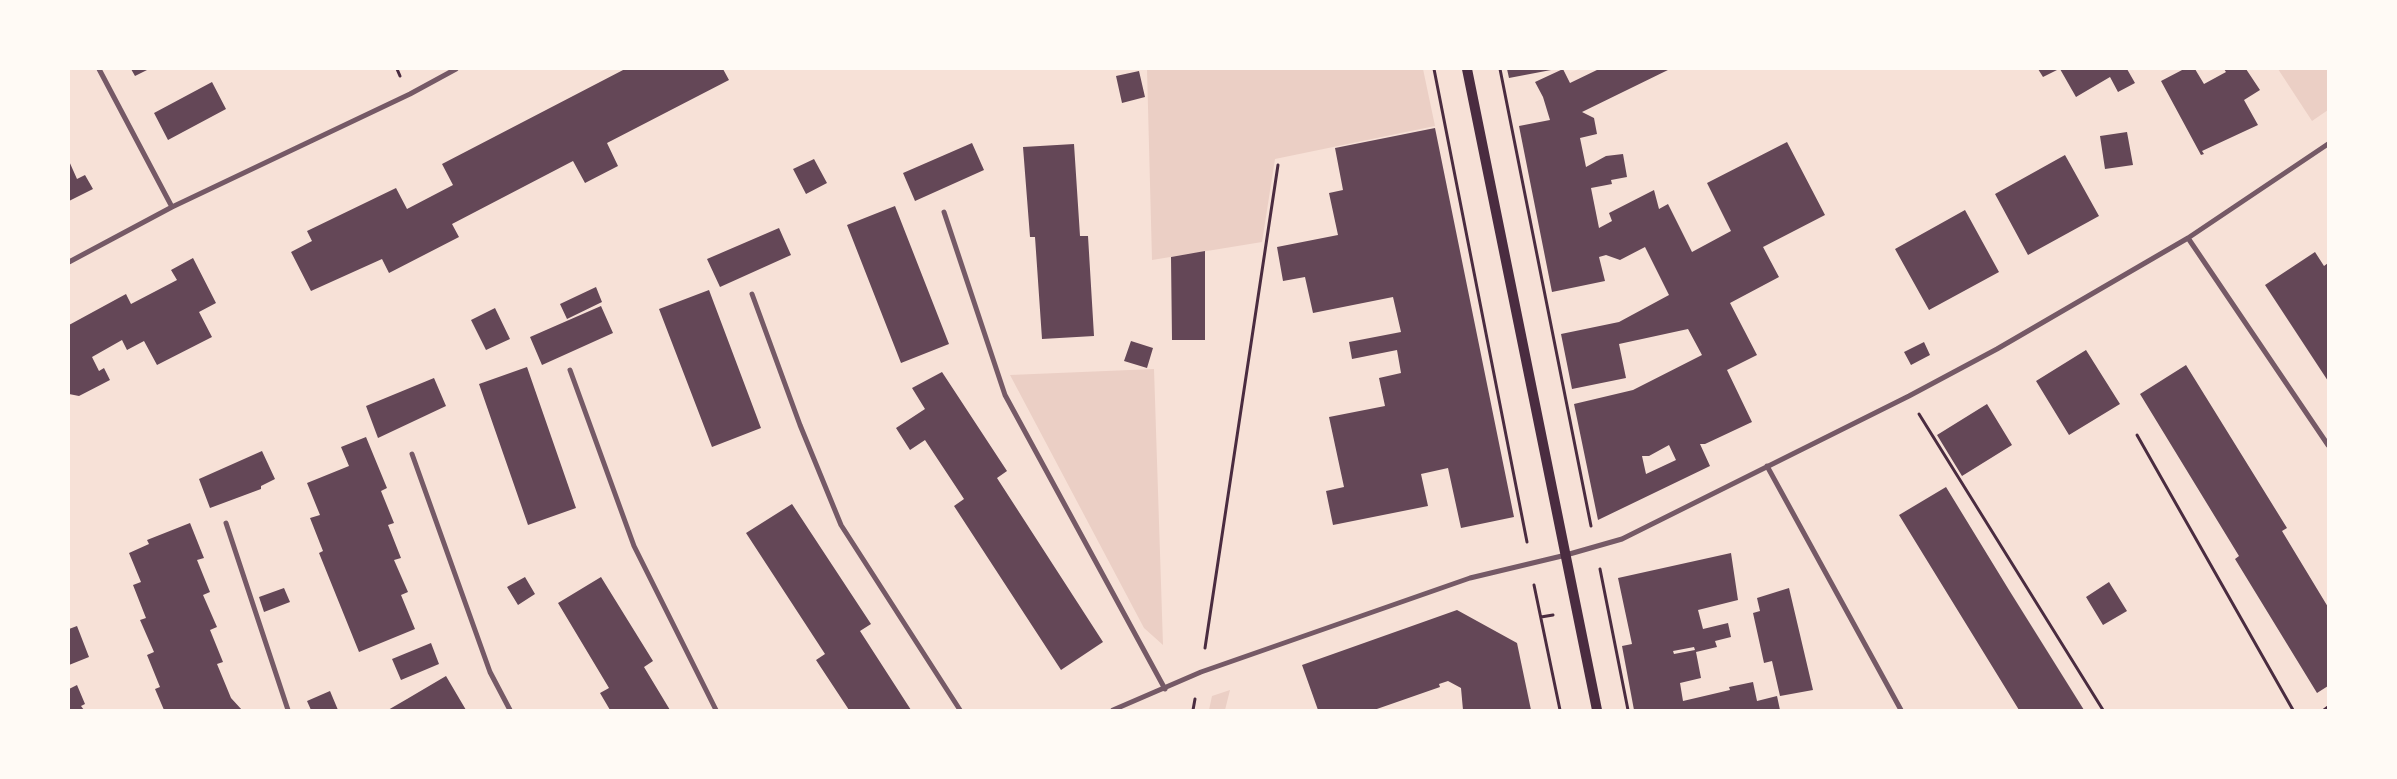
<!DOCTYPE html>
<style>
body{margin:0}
#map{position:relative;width:2397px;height:779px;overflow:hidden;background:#f7e1d7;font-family:"IBM Plex Sans",sans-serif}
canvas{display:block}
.frame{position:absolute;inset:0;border:70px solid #fffaf5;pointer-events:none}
</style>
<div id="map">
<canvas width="2397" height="779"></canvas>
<div class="frame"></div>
</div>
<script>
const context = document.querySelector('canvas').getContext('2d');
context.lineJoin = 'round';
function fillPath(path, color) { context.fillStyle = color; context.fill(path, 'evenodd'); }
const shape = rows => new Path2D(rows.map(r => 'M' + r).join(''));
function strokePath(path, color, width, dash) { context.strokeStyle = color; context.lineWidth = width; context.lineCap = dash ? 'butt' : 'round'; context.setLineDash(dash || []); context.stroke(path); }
fillPath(shape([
 [1147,69,1423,69,1435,126,1275,159,1262,242,1152,260],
 [2278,69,2328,69,2328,110,2312,121],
 [1154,369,1163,645,1144,628,1010,375],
 [1230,690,1225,710,1209,710,1212,696]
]), '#ebcfc5');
fillPath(shape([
 [131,69,149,69,135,76],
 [625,69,723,69,729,80,607,143,618,166,585,183,573,161,452,224,459,237,389,273,382,259,311,291,291,252,312,241,307,231,396,188,407,209,453,185,442,164],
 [1507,69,1551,69,1551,70,1509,78],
 [1563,69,1570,83,1599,69,1670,69,1582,112,1594,118,1597,134,1580,138,1586,167,1606,156,1623,154,1627,177,1611,180,1612,184,1591,188,1599,228,1612,221,1609,213,1654,190,1659,209,1668,204,1692,252,1731,231,1707,183,1787,142,1825,215,1763,247,1779,277,1730,303,1757,355,1727,370,1752,422,1705,444,1700,444,1710,466,1598,520,1574,404,1633,390,1702,355,1688,329,1619,344,1626,378,1572,389,1561,334,1619,322,1669,295,1645,247,1620,260,1606,255,1599,257,1605,281,1552,292,1519,126,1550,120,1543,97,1535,82],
 [1669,445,1676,460,1646,474,1642,456,1649,456],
 [2038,69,2059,69,2043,77],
 [2060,69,2127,69,2135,83,2118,92,2110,77,2076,97],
 [2184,69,2195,69,2204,84,2226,72,2224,69,2246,69,2260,90,2244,100,2258,125,2202,151,2204,154,2201,155,2161,81],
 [1139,71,1145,97,1122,103,1116,76],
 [212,82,226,109,168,140,154,113],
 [1435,128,1514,517,1461,528,1448,468,1421,474,1428,506,1333,525,1326,491,1344,487,1329,417,1385,406,1379,378,1401,373,1397,350,1352,359,1349,342,1401,332,1393,297,1313,313,1305,277,1283,281,1277,247,1338,235,1329,193,1343,190,1335,148],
 [2127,132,2133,165,2105,169,2100,136],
 [972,143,984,170,915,201,903,173],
 [1074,144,1080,236,1088,236,1094,336,1042,339,1035,237,1030,237,1023,147],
 [2065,155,2099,216,2028,255,1995,194],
 [814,159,827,183,806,194,793,169],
 [69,161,77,179,85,175,93,189,69,201],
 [895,206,949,344,901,363,847,225],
 [1965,210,1999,272,1929,310,1895,249],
 [779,228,791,255,720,287,707,259],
 [1205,251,1205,340,1172,340,1171,257],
 [2315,252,2324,266,2328,263,2328,381,2265,285],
 [193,258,216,303,199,312,212,337,157,365,144,341,127,350,122,340,92,357,99,371,104,368,110,380,79,396,69,394,69,325,126,294,131,304,177,280,171,270],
 [596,287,602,302,567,319,560,304],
 [709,290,761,428,712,447,659,309],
 [601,306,613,333,542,365,530,337],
 [495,308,510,339,486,350,471,320],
 [1131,341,1153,348,1147,368,1124,361],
 [1924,342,1930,355,1911,365,1904,352],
 [2086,350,2120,404,2069,435,2036,381],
 [2186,365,2287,528,2282,531,2328,607,2328,686,2317,693,2235,559,2239,556,2140,394],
 [527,367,576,508,528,525,479,384],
 [942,372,1007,471,997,478,1103,642,1061,670,954,506,964,499,925,440,910,450,896,428,925,409,912,388],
 [434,378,446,406,378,438,366,406],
 [1987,404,2012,445,1962,476,1937,435],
 [366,437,387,488,381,491,394,523,388,525,401,558,394,560,408,592,401,595,415,629,359,652,319,553,323,551,310,518,320,515,307,483,349,466,341,447],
 [262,451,275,479,261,486,261,489,210,508,199,479],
 [1946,487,2009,590,2084,710,2019,710,1899,515],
 [792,504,871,624,860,631,911,710,849,710,816,660,825,654,746,533],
 [190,523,204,558,197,560,210,592,203,595,217,627,210,630,223,662,217,664,231,698,242,710,164,710,155,689,160,687,147,655,154,652,140,620,146,618,133,585,141,582,129,553,149,544,147,540],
 [1731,553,1738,600,1698,610,1703,629,1728,623,1731,637,1715,641,1717,647,1696,652,1701,678,1680,683,1683,701,1730,690,1729,687,1753,682,1757,701,1777,696,1780,710,1634,710,1622,646,1632,644,1618,578],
 [1694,647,1695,650,1674,654,1673,651],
 [525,577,535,594,518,605,507,587],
 [601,577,653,661,644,667,670,710,610,710,600,693,609,688,558,603],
 [2109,582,2127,611,2103,625,2086,597],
 [284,588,290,602,264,612,259,597],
 [1789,588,1813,690,1780,696,1772,661,1764,663,1753,613,1760,611,1757,598],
 [1457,610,1517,643,1531,710,1463,710,1461,688,1448,681,1439,684,1440,687,1374,710,1318,710,1302,665],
 [77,626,89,657,69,665,69,629],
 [431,643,439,664,401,680,392,659],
 [446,676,466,710,388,710,407,699],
 [77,685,85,704,81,706,84,710,69,710,69,689],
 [330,691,338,710,311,710,307,701]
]), '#644757');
strokePath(shape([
 [397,69,400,76],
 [1434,69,1527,542],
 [1500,69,1591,526],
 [1919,414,2103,710],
 [2137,435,2293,710],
 [1600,569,1628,710],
 [1534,585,1560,710],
 [1541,617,1553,615],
 [1205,648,1278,165],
 [1193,710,1195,699],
 [2324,710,2328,707]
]), '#4a2c40', 3);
strokePath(shape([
 [99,69,172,207],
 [944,212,1005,395,1165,689],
 [2188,238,2328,445],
 [69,262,172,207,410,94,456,69],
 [752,294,800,425,841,525,960,710],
 [570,370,634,546,716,710],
 [412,454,490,672,510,710],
 [1767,466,1901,710],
 [226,523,288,710],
 [1113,710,1201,672,1470,578,1566,555,1622,539,1909,396,1997,349,2188,238,2328,144]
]), '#755966', 5);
strokePath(shape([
 [1467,69,1597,710]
]), '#4a2c40', 10);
</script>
